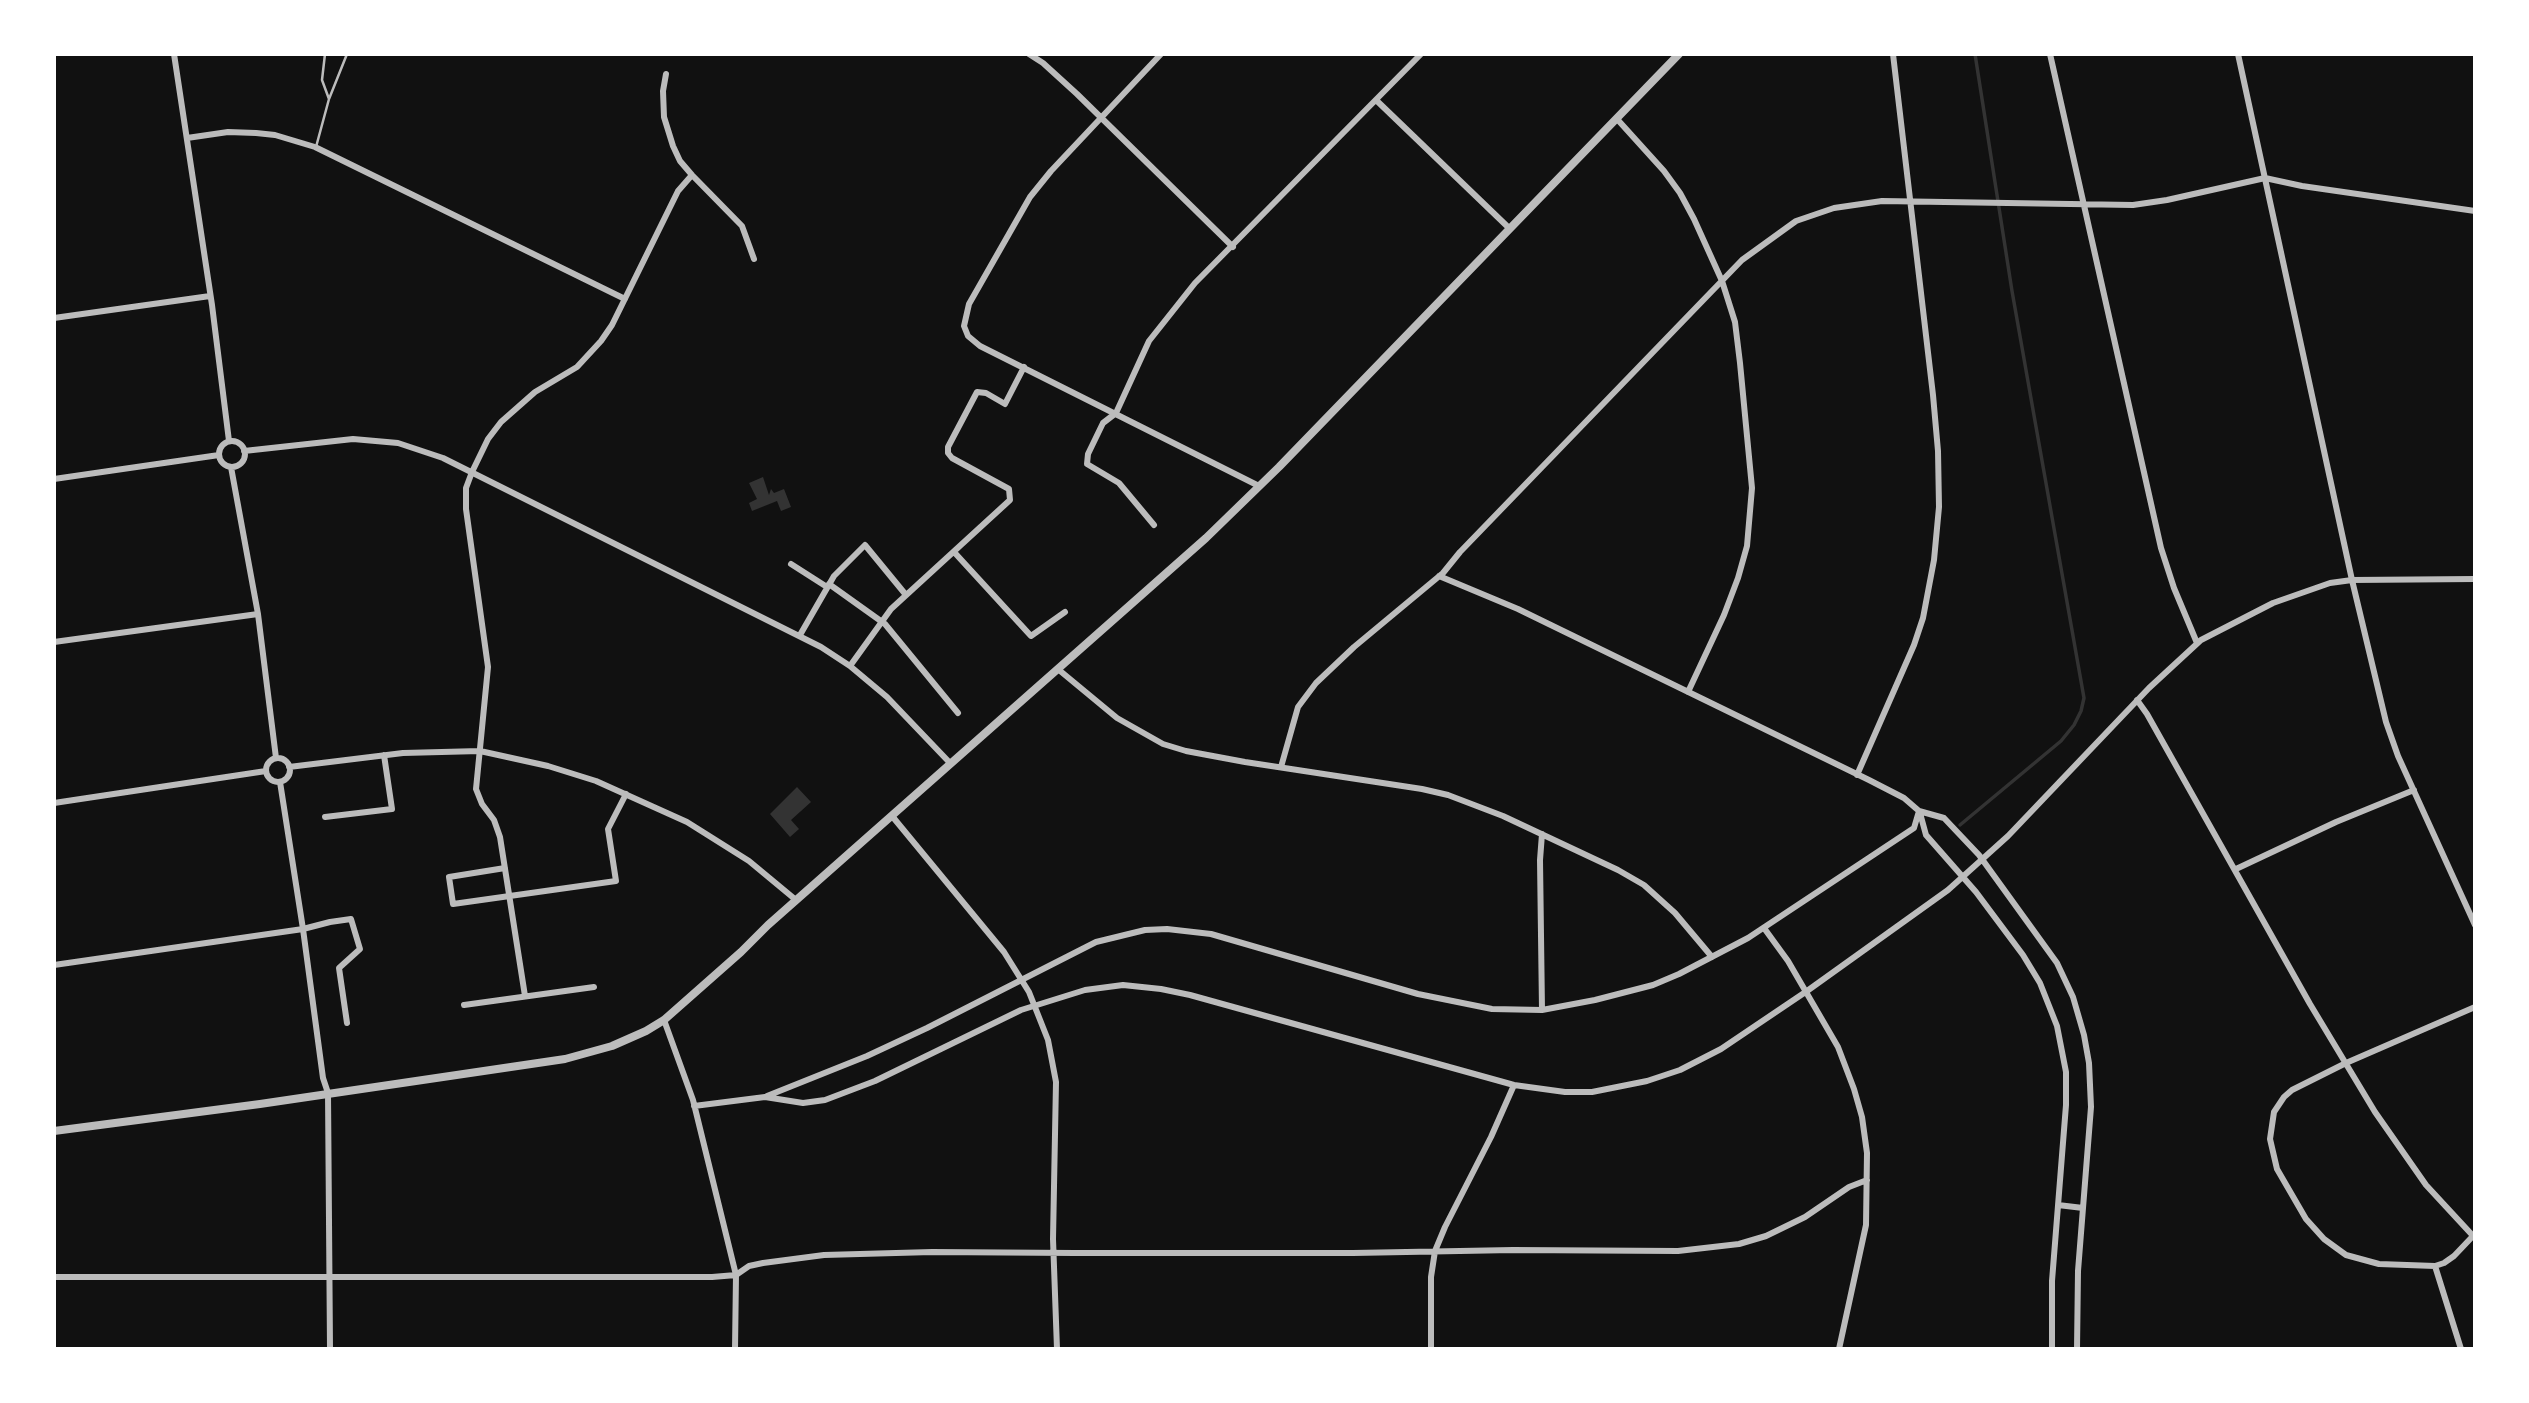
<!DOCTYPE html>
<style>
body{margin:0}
#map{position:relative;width:2529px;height:1403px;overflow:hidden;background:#111;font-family:"IBM Plex Sans",sans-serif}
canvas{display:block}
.frame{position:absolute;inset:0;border:56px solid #fff;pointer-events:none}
</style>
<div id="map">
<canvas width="2529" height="1403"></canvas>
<div class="frame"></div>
</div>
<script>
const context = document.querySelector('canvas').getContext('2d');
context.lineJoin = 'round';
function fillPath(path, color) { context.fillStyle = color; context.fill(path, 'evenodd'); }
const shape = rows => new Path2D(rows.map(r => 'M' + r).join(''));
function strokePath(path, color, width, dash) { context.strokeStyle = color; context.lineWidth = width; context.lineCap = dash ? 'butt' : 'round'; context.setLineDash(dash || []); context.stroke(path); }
fillPath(shape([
 [763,477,769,495,771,489,774,493,784,489,791,507,781,511,777,501,752,511,749,503,757,499,749,483],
 [797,787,811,802,791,820,799,829,790,837,770,814]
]), '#333');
strokePath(shape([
 [1960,825,2061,741,2074,725,2081,711,2084,698,2012,291,1975,54]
]), '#333', 3.5);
strokePath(shape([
 [325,54,322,80,329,99],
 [316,147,329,99,347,54]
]), '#bcbcbc', 2.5);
strokePath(shape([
 [174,54,212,305,229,441],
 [1029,54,1043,63,1077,94,1233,247],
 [1161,54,1051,171,1030,197,969,304,964,326,968,336,980,346,1259,486],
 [2050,54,2161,548,2174,588,2197,643],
 [2238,54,2352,580,2386,722,2398,756,2475,925],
 [666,74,663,91,664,117,673,146,680,161,692,175,742,226,754,259],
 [1376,100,1509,228],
 [1617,119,1664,171,1680,193,1694,219,1722,281,1735,322,1740,363,1752,488,1747,546,1738,578,1724,615,1688,692],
 [187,138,228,132,256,133,275,135,315,147,625,299],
 [54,318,210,296],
 '219 454a13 13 0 1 1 26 0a13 13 0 1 1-26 0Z',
 [244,451,353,439,398,443,443,458,821,647,850,666,887,697,951,764],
 [231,467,258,614,276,758],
 [54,479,219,455],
 [1154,525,1119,483,1087,464,1088,454,1103,423,1116,413,1149,341,1195,283,1421,54],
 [954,552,1031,636,1065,612],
 [791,564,827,587],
 [1439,576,1518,609,1869,780,1904,798,1919,811,1944,818,1979,855,2057,963,2073,997,2084,1035,2089,1063,2091,1107,2078,1271,2077,1349],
 [829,584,885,624,958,713],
 [800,635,834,576,865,545,906,595],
 [54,642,258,614],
 [850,666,891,609,1010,500,1009,489,952,458,948,453,948,447,977,392,986,393,1005,404,1024,367],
 [1059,670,1117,718,1163,744,1186,751,1245,762,1422,789,1448,795,1503,816,1618,870,1644,885,1675,913,1712,957],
 [2137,700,2147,714,2310,1004,2375,1112,2426,1185,2475,1238],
 '266 770a12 12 0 1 1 24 0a12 12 0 1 1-24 0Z',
 [289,767,403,753,480,751,548,766,596,781,687,822,749,861,796,900],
 [1281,767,1298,707,1316,683,1354,647,1443,573,1460,552,1742,260,1796,221,1834,208,1882,201,2133,205,2167,200,2265,178,2302,186,2475,211],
 [1857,775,1914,645,1923,618,1934,560,1939,507,1938,451,1933,395,1893,54],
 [280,782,303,929,323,1078,328,1093,330,1349],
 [54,803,266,771],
 [1920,813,1926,835,1976,892,2023,955,2040,983,2057,1026,2066,1072,2066,1105,2052,1281,2052,1349],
 [892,816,1004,952,1029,992,1048,1040,1056,1082,1053,1239,1057,1349],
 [325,817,392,809,384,755],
 [505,868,449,877,453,904,616,881,608,829,626,794],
 [2236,869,2336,822,2414,790],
 [1764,928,1788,961,1838,1047,1854,1089,1862,1117,1867,1153,1866,1225,1839,1349],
 [54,965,303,929,330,922,351,919,360,949,339,968,347,1023],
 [525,996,500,837,494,820,482,804,476,789,488,667,466,509,466,488,472,472,488,439,501,422,535,392,577,367,601,341,612,325,678,191,692,175],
 [464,1005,594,987],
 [1542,1010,1540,860,1542,834],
 [664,1020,693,1100,736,1275,735,1349],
 [767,1096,867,1056,927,1028,1096,942,1145,930,1167,929,1211,934,1418,994,1492,1009,1542,1010,1595,1000,1653,985,1679,974,1748,938,1914,828,1919,811],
 [694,1106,765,1097,803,1103,825,1100,875,1081,1021,1010,1085,990,1123,985,1161,989,1190,995,1514,1085,1565,1092,1592,1092,1647,1081,1680,1070,1721,1049,1807,991,1948,890,2008,836,2149,688,2201,640,2273,603,2330,583,2352,580,2475,579],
 [2058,1205,2083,1208],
 [2473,1236,2454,1256,2444,1263,2435,1266,2379,1264,2346,1255,2324,1239,2306,1219,2277,1169,2270,1139,2274,1112,2284,1097,2292,1090,2346,1063,2475,1007],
 [2435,1266,2461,1349],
 [54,1277,712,1277,736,1275,749,1266,763,1263,824,1255,932,1252,1075,1253,1353,1253,1513,1250,1678,1251,1739,1244,1766,1236,1805,1217,1849,1187,1867,1180],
 [1431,1349,1431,1277,1435,1251,1445,1227,1491,1137,1514,1085]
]), '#bcbcbc', 6);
strokePath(shape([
 [54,1131,260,1104,565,1059,612,1046,646,1031,664,1020,741,952,768,925,1206,538,1279,467,1679,54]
]), '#bcbcbc', 8);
</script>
